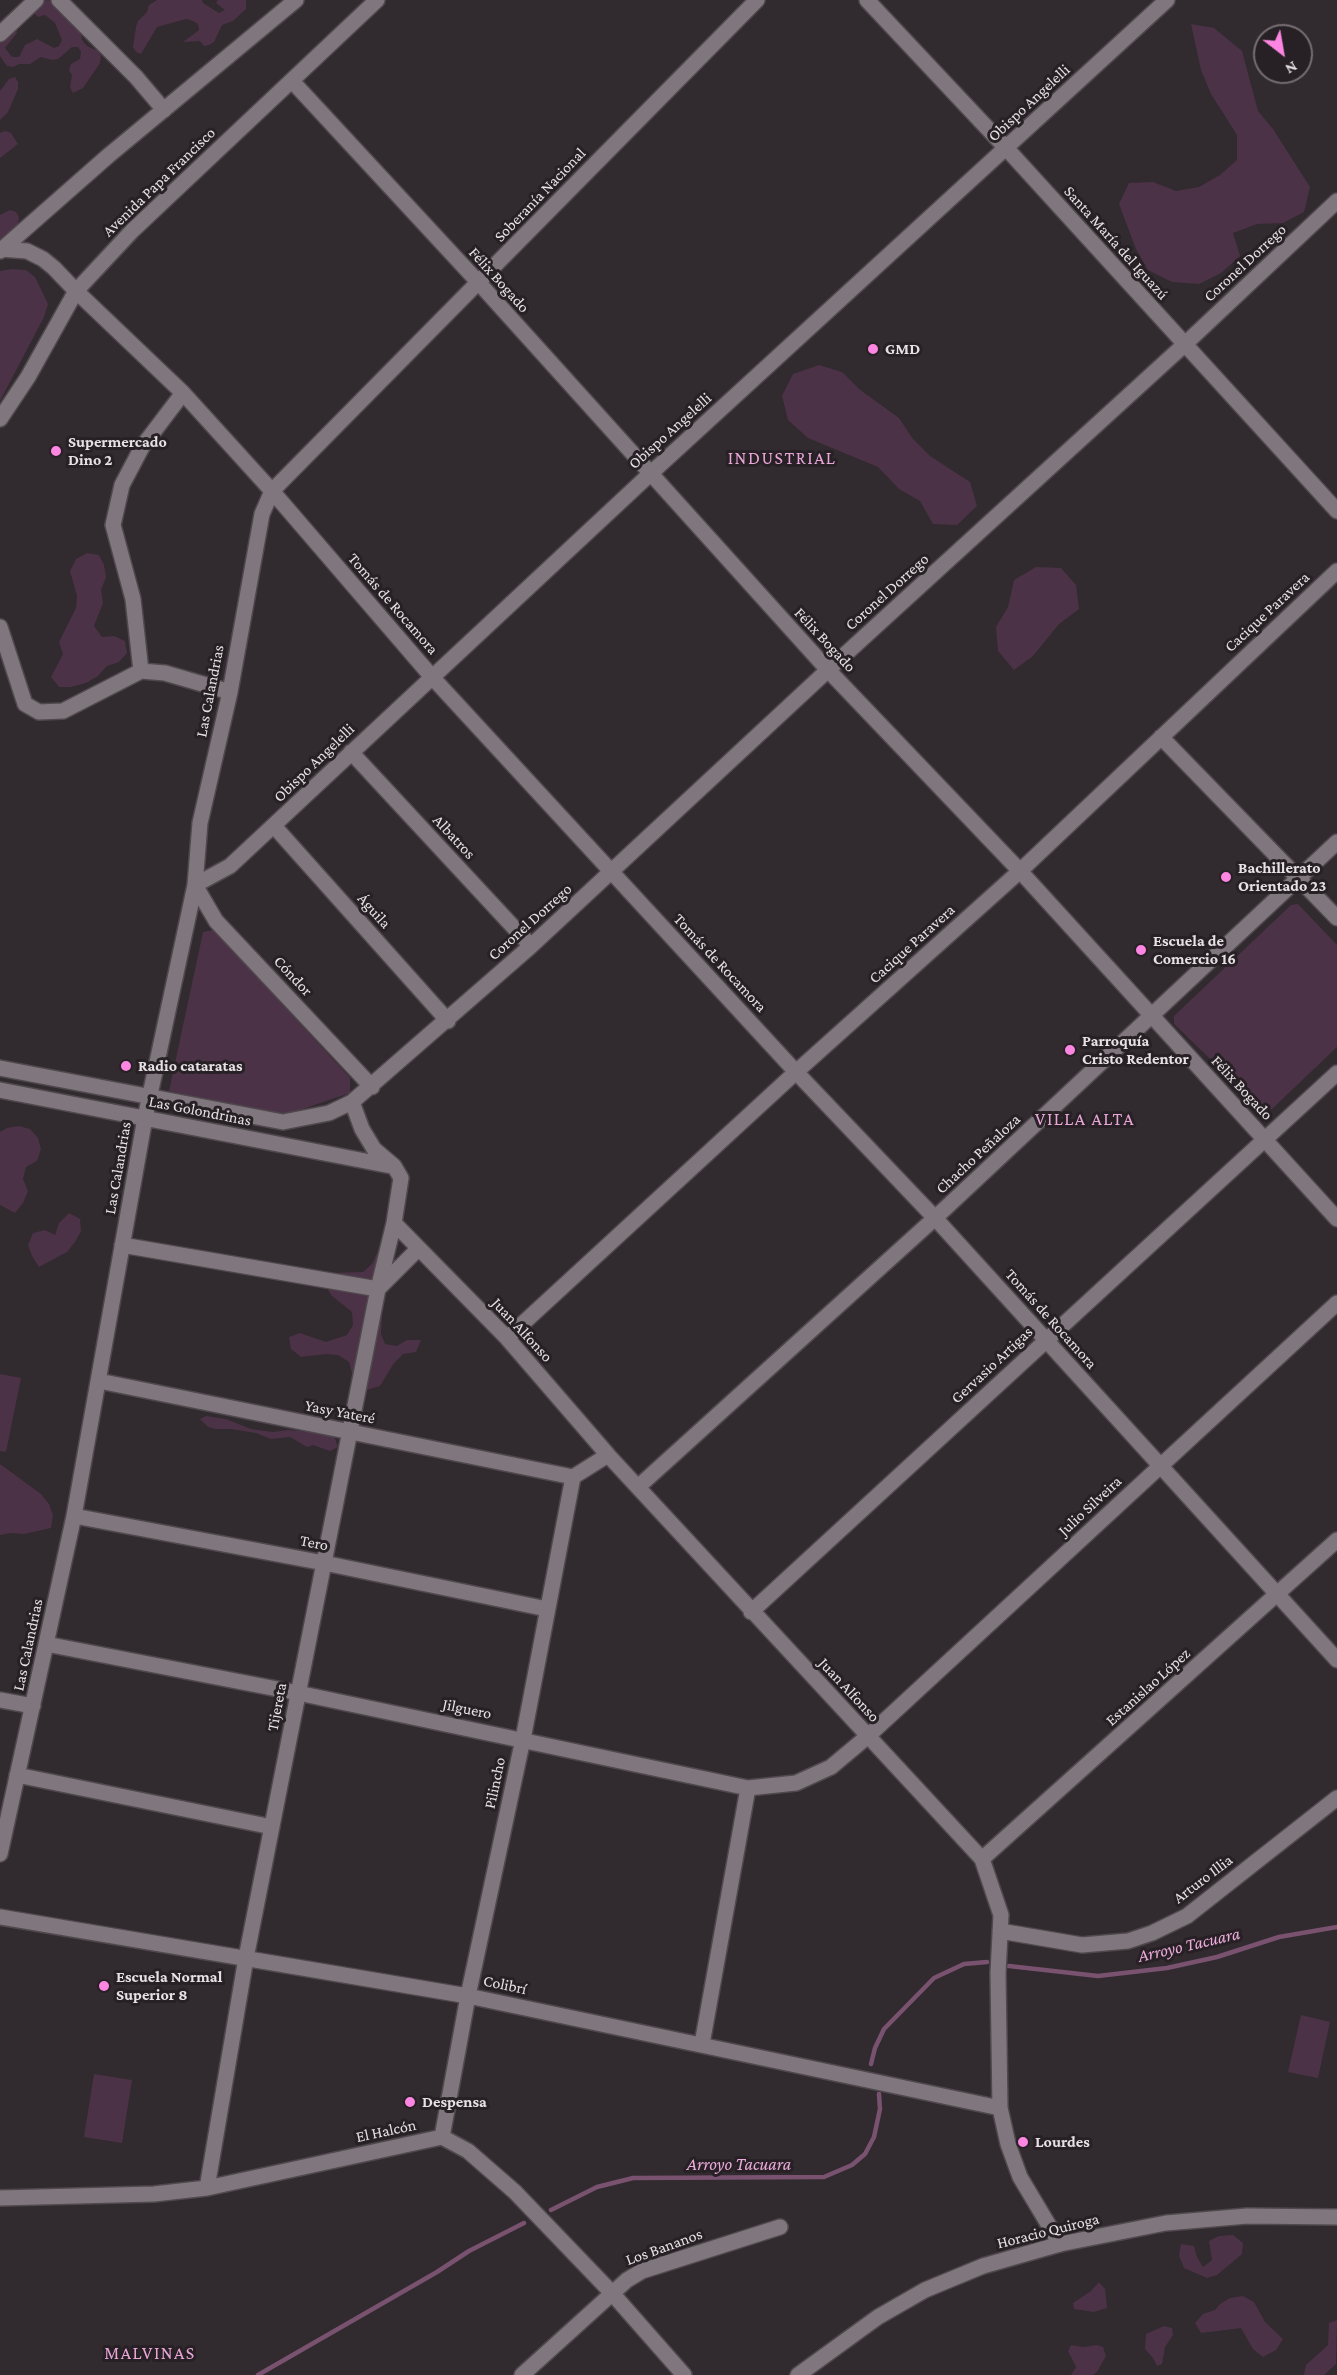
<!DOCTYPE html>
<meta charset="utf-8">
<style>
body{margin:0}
#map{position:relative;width:1337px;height:2375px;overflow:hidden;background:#312a2f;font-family:"Crimson Pro",serif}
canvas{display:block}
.north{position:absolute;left:1253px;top:24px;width:60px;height:60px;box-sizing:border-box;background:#272025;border:2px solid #746d72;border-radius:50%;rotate:149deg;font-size:16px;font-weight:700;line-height:24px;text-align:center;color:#e7e1e5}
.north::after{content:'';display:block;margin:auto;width:21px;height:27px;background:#fd86e2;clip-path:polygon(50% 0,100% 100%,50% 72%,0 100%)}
</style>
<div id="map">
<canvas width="1337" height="2375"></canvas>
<div class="north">N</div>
</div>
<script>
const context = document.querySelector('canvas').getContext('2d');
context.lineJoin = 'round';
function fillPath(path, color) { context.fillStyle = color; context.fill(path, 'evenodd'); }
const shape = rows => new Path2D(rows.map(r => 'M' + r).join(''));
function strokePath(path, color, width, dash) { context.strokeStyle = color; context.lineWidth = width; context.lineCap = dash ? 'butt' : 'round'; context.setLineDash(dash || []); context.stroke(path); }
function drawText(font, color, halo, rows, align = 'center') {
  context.font = font + ' "Crimson Pro",serif'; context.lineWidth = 6; context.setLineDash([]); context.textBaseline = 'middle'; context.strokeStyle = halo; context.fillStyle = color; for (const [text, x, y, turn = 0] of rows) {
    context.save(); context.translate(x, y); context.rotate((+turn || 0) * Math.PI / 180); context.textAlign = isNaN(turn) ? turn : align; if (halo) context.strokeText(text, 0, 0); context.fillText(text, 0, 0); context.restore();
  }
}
fillPath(shape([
 [49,0,81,33,82,40,87,46,98,51,101,56,100,63,83,88,73,93,70,87,72,75,69,70,71,64,80,59,81,52,78,47,72,47,58,59,52,60,41,57,30,64,19,64,13,67,7,66,0,56,0,43,16,26,17,33,5,48,12,57,19,57,25,45,37,39,54,48,59,46,62,40,55,23,45,15,38,17,34,13,39,1],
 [157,0,202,0,203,3,219,13,225,10,216,3,218,0,246,0,246,9,233,21,222,25,214,42,209,45,204,46,200,41,183,42,199,30,198,24,193,21,186,19,157,27,141,54,136,52,133,47,136,27,138,21,147,12,149,5],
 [1191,24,1214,28,1242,51,1258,111,1273,129,1310,187,1304,212,1283,223,1257,224,1233,233,1240,256,1221,273,1199,284,1172,282,1148,270,1136,249,1119,204,1129,183,1153,182,1176,191,1199,187,1220,175,1237,160,1237,135,1211,94,1201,70],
 [15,77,18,82,18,89,8,112,0,120,0,91,9,79],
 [5,131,11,133,18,144,0,158,0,133],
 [10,210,16,212,19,217,18,224,0,239,0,215],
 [12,269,26,270,35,277,48,304,44,317,0,401,0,271],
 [819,365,842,372,859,389,899,418,913,439,930,456,970,482,977,506,957,525,933,524,920,501,899,489,878,467,808,438,788,420,782,396,793,374],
 [87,553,99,555,104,565,106,577,101,590,103,603,94,626,102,637,114,636,125,641,127,653,119,662,107,666,98,676,86,683,71,687,59,687,51,677,63,654,59,642,76,608,77,596,70,571,76,559],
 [1036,567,1061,568,1076,585,1079,609,1059,624,1033,656,1014,670,998,651,996,627,1008,607,1014,580],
 [1298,904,1337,945,1337,1047,1272,1109,1262,1109,1174,1024,1174,1016,1291,905],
 [214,930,350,1078,350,1093,282,1116,169,1091,203,932],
 [19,1126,30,1129,38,1138,41,1149,37,1161,26,1167,23,1179,28,1191,23,1203,15,1213,0,1205,0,1132,7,1128],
 [69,1213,80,1219,81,1231,75,1242,67,1252,39,1267,32,1256,28,1245,33,1233,45,1230,55,1235,59,1223],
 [378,1251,383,1294,381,1334,385,1344,397,1346,407,1340,421,1340,416,1352,403,1354,394,1363,380,1386,367,1390,355,1385,349,1362,338,1355,326,1354,301,1357,291,1349,289,1337,300,1333,326,1342,347,1335,353,1325,352,1312,332,1296,325,1285,327,1273,363,1272,372,1264],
 [0,1374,21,1378,6,1452,0,1451],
 [206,1416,226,1419,251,1429,273,1432,288,1430,314,1432,334,1436,338,1447,330,1451,313,1445,307,1447,290,1437,271,1439,256,1433,231,1429,215,1429,208,1427,200,1419],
 [0,1464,41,1494,49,1504,53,1515,51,1528,24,1534,11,1533,0,1535],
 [1301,2015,1330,2022,1318,2078,1288,2072],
 [94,2074,132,2080,122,2143,84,2137],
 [1233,2235,1243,2243,1242,2254,1217,2275,1207,2278,1184,2268,1179,2256,1181,2244,1194,2246,1197,2257,1203,2267,1212,2260,1209,2241,1219,2236],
 [1099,2282,1105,2289,1107,2308,1094,2312,1074,2309,1073,2303,1091,2291],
 [1243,2296,1254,2302,1265,2322,1283,2339,1276,2350,1263,2357,1253,2349,1241,2328,1201,2333,1195,2323,1203,2314,1215,2310,1220,2304,1230,2298],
 [1337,2320,1336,2364,1324,2375,1304,2375,1306,2365,1328,2345,1329,2323],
 [1164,2326,1172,2328,1173,2335,1165,2347,1162,2364,1157,2366,1153,2358,1145,2349,1146,2334],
 [1071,2345,1083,2347,1097,2345,1103,2347,1106,2356,1097,2372,1093,2375,1071,2375,1076,2367,1068,2351]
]), '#4c3246');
strokePath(shape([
 [1009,1966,1098,1976,1167,1968,1217,1957,1279,1937,1337,1927],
 [871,2064,875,2048,884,2029,934,1978,964,1964,987,1962],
 [551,2210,597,2187,633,2178,824,2177,852,2165,865,2154,874,2137,880,2109,879,2094],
 [258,2375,437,2272,469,2251,524,2223]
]), '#79526f', 4.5);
const minor = shape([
 [59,0,136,77,164,110],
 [867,0,1007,149,1337,511],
 [0,34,36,0],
 [292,81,479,283,828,670,1020,871,1337,1219],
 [76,291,183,393,272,491,432,677,796,1072,935,1218,1337,1660],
 [0,627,25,704,39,712,63,711,141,671,165,673,230,692],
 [141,671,133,599,113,525,122,485,142,447,183,393],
 [1161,737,1337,918],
 [351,752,531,946],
 [274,826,448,1021],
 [0,1068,283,1122,329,1113,352,1102,531,946,828,670,1184,345,1337,201],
 [372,1087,216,921,195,885,230,866,650,474,1167,0],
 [0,1090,391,1166],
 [352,1102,362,1129,374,1149,394,1166,401,1178,394,1223,507,1338,608,1455,982,1859,1001,1915,998,1973,1000,2108,1008,2144,1020,2177,1060,2244],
 [122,1245,378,1289,394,1223],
 [507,1338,796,1072,1020,871,1337,571],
 [99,1381,573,1477],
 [638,1487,935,1218,1337,842],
 [74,1516,324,1563,547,1609],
 [751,1612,1337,1073],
 [46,1644,298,1693,748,1788,796,1783,831,1767,868,1736,1337,1303],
 [0,1700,33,1706],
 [17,1775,272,1827],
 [0,1854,74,1516,145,1118,195,885,200,823,230,692,262,514,272,491,757,0],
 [982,1859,1337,1540],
 [0,1917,468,1996,1000,2108],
 [1000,1931,1082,1945,1128,1941,1152,1933,1187,1916,1337,1798],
 [702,2044,748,1788],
 [442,2137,468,1996,523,1739,573,1477,608,1455],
 [207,2188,246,1958,378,1289,418,1249],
 [0,2198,154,2194,207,2188,442,2137,468,2151,515,2192,611,2292,684,2375],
 [522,2375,627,2280,642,2271,780,2227]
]);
const secondary = shape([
 [0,249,27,251,43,259,54,268,76,291],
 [0,251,108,156,296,0],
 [0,419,28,377,76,291,132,231,377,0],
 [798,2375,878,2317,925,2290,983,2266,1060,2244,1166,2223,1247,2216,1337,2217]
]);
strokePath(minor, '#4f484d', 18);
strokePath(secondary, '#4f484d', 18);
strokePath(minor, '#80767d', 15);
strokePath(secondary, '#80767d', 15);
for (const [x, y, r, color] of [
 [873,349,6,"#fd86e2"],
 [56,451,6,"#fd86e2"],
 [1226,877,6,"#fd86e2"],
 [1141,950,6,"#fd86e2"],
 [1070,1050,6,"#fd86e2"],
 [126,1066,6,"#fd86e2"],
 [104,1986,6,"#fd86e2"],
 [410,2102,6,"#fd86e2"],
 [1023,2142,6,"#fd86e2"]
]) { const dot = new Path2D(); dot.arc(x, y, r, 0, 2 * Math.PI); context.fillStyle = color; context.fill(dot); strokePath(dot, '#272025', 2); }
drawText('16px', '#e7e1e5', '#272025', [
 ["Obispo Angelelli",1029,103,-43],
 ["Avenida Papa Francisco",159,182,-44],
 ["Soberanía Nacional",540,195,-46],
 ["Santa María del Iguazú",1116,243,48],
 ["Coronel Dorrego",1245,263,-43],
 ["Félix Bogado",499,280,48],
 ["Obispo Angelelli",670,431,-42],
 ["Coronel Dorrego",887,592,-42],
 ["Tomás de Rocamora",393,604,49],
 ["Cacique Paravera",1267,612,-43],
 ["Félix Bogado",825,640,47],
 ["Las Calandrias",210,691,-79],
 ["Obispo Angelelli",314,763,-44],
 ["Albatros",454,837,47],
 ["Águila",374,911,48],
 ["Coronel Dorrego",530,922,-42],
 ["Cacique Paravera",912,944,-42],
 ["Tomás de Rocamora",720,963,47],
 ["Cóndor",293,976,47],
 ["Félix Bogado",1242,1088,47],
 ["Las Golondrinas",200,1111,11],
 ["Chacho Peñaloza",978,1154,-43],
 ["Las Calandrias",118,1168,-80],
 ["Tomás de Rocamora",1051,1319,48],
 ["Juan Alfonso",522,1330,47],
 ["Gervasio Artigas",992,1365,-43],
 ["Yasy Yateré",340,1412,11],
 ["Julio Silveira",1090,1506,-43],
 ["Tero",314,1543,11],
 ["Las Calandrias",28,1645,-78],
 ["Estanislao López",1148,1687,-42],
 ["Juan Alfonso",849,1690,47],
 ["Tijereta",277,1707,-79],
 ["Jilguero",467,1709,12],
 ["Pilincho",495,1783,-78],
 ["Arturo Illia",1203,1879,-37],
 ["Colibrí",505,1985,12],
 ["El Halcón",386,2131,-12],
 ["Horacio Quiroga",1048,2231,-14],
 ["Los Bananos",664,2247,-20]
]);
drawText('bold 16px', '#e7e1e5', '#272025', [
 ["GMD",885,349],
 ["Supermercado",68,442],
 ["Dino 2",68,460],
 ["Bachillerato",1238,868],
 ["Orientado 23",1238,886],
 ["Escuela de",1153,941],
 ["Comercio 16",1153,959],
 ["Parroquía",1082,1041],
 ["Cristo Redentor",1082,1059],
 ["Radio cataratas",138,1066],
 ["Escuela Normal",116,1977],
 ["Superior 8",116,1995],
 ["Despensa",422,2102],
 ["Lourdes",1035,2142]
], 'left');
context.letterSpacing = '1.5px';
drawText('18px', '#e8a6d7', '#272025', [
 ["INDUSTRIAL",782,458],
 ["VILLA ALTA",1085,1119],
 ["MALVINAS",150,2353]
]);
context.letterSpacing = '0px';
drawText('italic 18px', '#ebabdb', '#272025', [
 ["Arroyo Tacuara",1189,1945,-13],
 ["Arroyo Tacuara",739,2164]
]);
</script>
